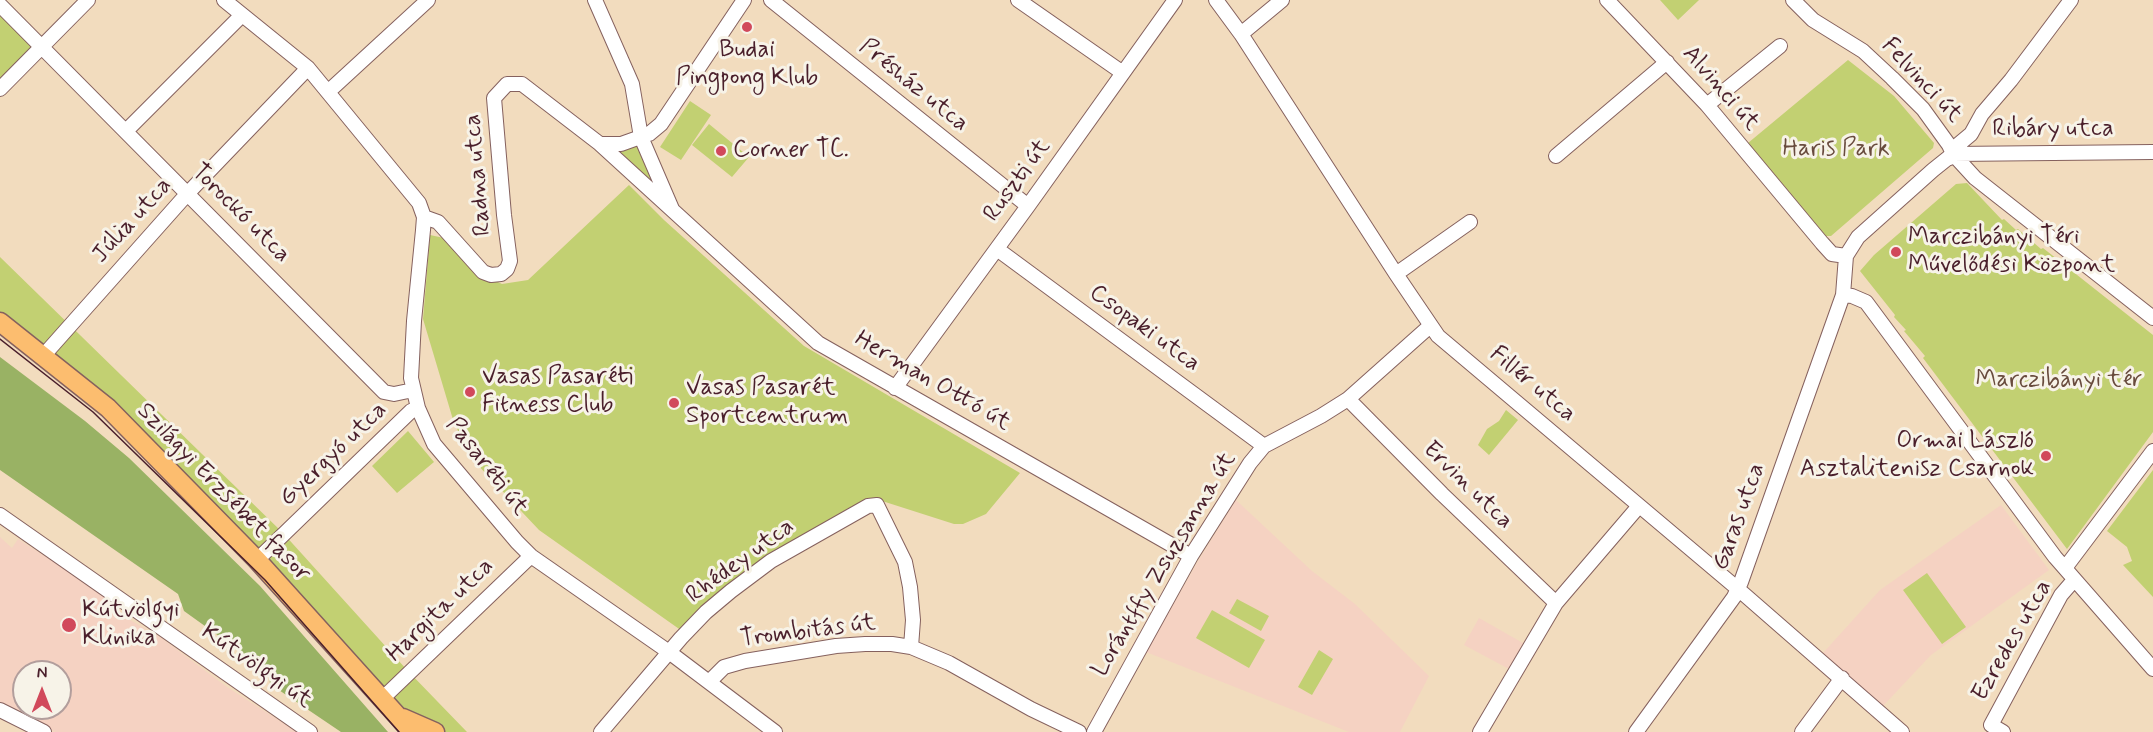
<!DOCTYPE html>
<meta charset="utf-8">
<style>
body{margin:0}
#map{position:relative;width:2153px;height:732px;overflow:hidden;background:#f2dcbe;font-family:Mynerve,sans-serif}
canvas{display:block}
.north{position:absolute;left:12px;top:660px;width:60px;height:60px;box-sizing:border-box;background:#f7f3e8;border:2px solid #b29e9c;border-radius:50%;rotate:0deg;font-size:16px;font-weight:700;line-height:24px;text-align:center;color:#4a1f2b}
.north::after{content:'';display:block;margin:auto;width:21px;height:27px;background:#d1495b;clip-path:polygon(50% 0,100% 100%,50% 72%,0 100%)}
</style>
<div id="map">
<canvas width="2153" height="732"></canvas>
<div class="north">N</div>
</div>
<script>
const context = document.querySelector('canvas').getContext('2d');
context.lineJoin = 'round';
function fillPath(path, color) { context.fillStyle = color; context.fill(path, 'evenodd'); }
const shape = rows => new Path2D(rows.map(r => 'M' + r).join(''));
function strokePath(path, color, width, dash) { context.strokeStyle = color; context.lineWidth = width; context.lineCap = dash ? 'butt' : 'round'; context.setLineDash(dash || []); context.stroke(path); }
function drawText(font, color, halo, rows, align = 'center') {
  context.font = font + ' Mynerve,sans-serif'; context.lineWidth = 6; context.setLineDash([]); context.textBaseline = 'middle'; context.strokeStyle = halo; context.fillStyle = color; for (const [text, x, y, turn = 0] of rows) {
    context.save(); context.translate(x, y); context.rotate((+turn || 0) * Math.PI / 180); context.textAlign = isNaN(turn) ? turn : align; if (halo) context.strokeText(text, 0, 0); context.fillText(text, 0, 0); context.restore();
  }
}
fillPath(shape([
 [1236,500,1312,571,1355,604,1429,676,1400,732,1349,732,1146,652,1200,558],
 [2001,505,2049,570,1931,655,1883,706,1823,653,1880,590],
 [0,537,12,548,18,539,93,587,106,597,116,612,160,637,227,687,297,732,55,732,0,702],
 [24,672,60,672,60,708,24,708],
 [1479,618,1523,643,1509,669,1464,645]
]), '#f5d2c2');
fillPath(shape([
 [1660,0,1699,0,1678,20],
 [0,5,41,47,0,89],
 [1848,60,1894,96,1934,143,1933,148,1831,236,1826,236,1748,143],
 [690,101,711,115,681,160,660,147],
 [709,124,749,157,732,177,692,145],
 [634,146,641,147,661,196,609,148],
 [1967,183,2002,220,2004,219,2016,230,2018,229,2041,249,2043,248,2153,335,2153,432,2067,549,1923,358,1925,356,1904,331,1906,330,1894,317,1895,315,1860,271,1874,255,1956,184],
 [629,185,664,220,804,346,1020,473,986,514,963,524,954,524,879,500,801,539,682,631,539,530,474,461,454,423,423,319,430,235,444,238,481,274,502,284,528,280],
 [0,257,283,533,407,670,467,732,421,732,267,562,0,317],
 [1506,410,1518,420,1489,455,1478,445,1487,429,1499,421],
 [408,431,434,462,397,493,372,466],
 [2153,470,2153,597,2123,565,2132,561,2127,547,2107,531],
 [1927,573,1966,627,1942,644,1903,590],
 [1237,599,1269,616,1261,631,1229,613],
 [1212,610,1265,640,1249,668,1196,638],
 [1319,650,1333,659,1312,695,1298,687]
]), '#c2d072');
fillPath(shape([
 [0,357,85,421,129,458,260,586,388,732,341,732,270,684,269,672,184,611,178,594,0,470]
]), '#99b264');
const minor = shape([
 [224,0,308,68,419,203,424,217,423,230,414,321,411,378,418,408,434,444,517,542,531,556,669,652,775,732],
 [595,0,632,84,641,137,672,209],
 [771,0,1028,206],
 [1018,0,1123,73],
 [1216,0,1241,34,1396,274,1438,336,1738,589,1902,732],
 [1607,0,1707,105,1822,243,1832,254,1846,256],
 [1793,0,1813,20,1863,51,1892,78,1923,109,1949,145,1953,154,1975,178,2153,318],
 [0,5,384,392,394,394,413,390],
 [1241,34,1282,0],
 [0,89,88,0],
 [329,91,428,0],
 [1707,105,1780,46],
 [126,131,242,15],
 [600,144,621,144,649,134,661,124,744,0],
 [1953,154,2153,152],
 [1556,156,1667,62],
 [1950,158,1959,144,1971,134,1982,114,2011,80,2071,0],
 [424,217,438,222,483,272,491,275,501,274,507,269,510,261,504,215,494,98,507,84,522,84,600,144,818,343,1191,556],
 [997,249,1264,446],
 [1396,274,1470,222],
 [1843,295,1852,296,1866,302,2055,557,2153,669],
 [44,355,188,193,308,68],
 [895,388,1028,206,1175,0],
 [1348,399,1442,494,1556,603],
 [0,515,310,732],
 [257,560,411,411,418,408],
 [2065,568,2153,451],
 [709,682,724,667,745,661,836,646,865,644,892,644,911,647,949,663,1031,709,1079,732],
 [383,698,531,556],
 [0,710,44,732],
 [601,732,681,638,706,612,731,591,771,561,868,506,877,505,905,562,910,587,913,620,911,647],
 [1094,732,1191,556,1250,463,1264,446,1321,416,1348,399,1430,326],
 [1480,732,1556,603,1639,506],
 [1636,732,1734,597,1741,582,1843,295,1846,256,1858,237,1933,170,1953,154],
 [1802,732,1842,678],
 [2003,732,1991,725,2061,595,2074,580]
]);
const major = shape([
 [0,322,108,408,257,560,412,732],
 [403,718,435,732]
]);
strokePath(minor, '#85615e', 16);
strokePath(major, '#85615e', 21);
strokePath(minor, '#fff', 14);
strokePath(major, '#fcbd6f', 18);
strokePath(shape([
 [0,339,93,412,265,580,399,732]
]), '#4a1f2b', 1.5);
for (const [x, y, r, color] of [
 [747,27,6,"#d1495b"],
 [721,151,6,"#d1495b"],
 [1896,252,6,"#d1495b"],
 [470,392,6,"#d1495b"],
 [674,403,6,"#d1495b"],
 [2046,456,6,"#d1495b"],
 [69,625,8,"#d1495b"]
]) { const dot = new Path2D(); dot.arc(x, y, r, 0, 2 * Math.PI); context.fillStyle = color; context.fill(dot); strokePath(dot, '#f7f3e8', 2); }
drawText('24px', '#4a1f2b', '#f7f3e8', [
 ["Budai",747,51,"center"],
 ["Pingpong Klub",747,79,"center"],
 ["Corner TC.",733,151],
 ["Marczibányi Téri",1908,238],
 ["Művelődési Központ",1908,266],
 ["Vasas Pasaréti",482,378],
 ["Fitness Club",482,406],
 ["Vasas Pasarét",686,389],
 ["Sportcentrum",686,417],
 ["Ormai László",2034,442,"right"],
 ["Asztalitenisz Csarnok",2034,470,"right"],
 ["Kútvölgyi",82,611],
 ["Klinika",82,639]
], 'left');
drawText('24px', '#4a1f2b', '#f7f3e8', [
 ["Felvinci út",1921,81,47],
 ["Présház utca",913,86,39],
 ["Alvinci út",1720,89,49],
 ["Ribáry utca",2053,130],
 ["Radna utca",479,175,-95],
 ["Ruszti út",1018,181,-54],
 ["Torockó utca",240,214,45],
 ["Júlia utca",133,221,-48],
 ["Csopaki utca",1144,329,36],
 ["Herman Ottó út",932,382,30],
 ["Fillér utca",1532,385,40],
 ["Gyergyó utca",334,455,-44],
 ["Pasaréti út",486,467,52],
 ["Ervin utca",1467,486,44],
 ["Szilágyi Erzsébet fasor",223,493,46],
 ["Garas utca",1740,517,-70],
 ["Rhédey utca",741,562,-36],
 ["Lorántffy Zsuzsanna út",1165,565,-59],
 ["Hargita utca",441,611,-44],
 ["Trombitás út",808,632,-7],
 ["Ezredes utca",2013,641,-60],
 ["Kútvölgyi út",256,667,35]
]);
drawText('24px', '#684b3d', '#f7f3e8', [
 ["Haris Park",1836,150],
 ["Marczibányi tér",2059,381]
]);
</script>
